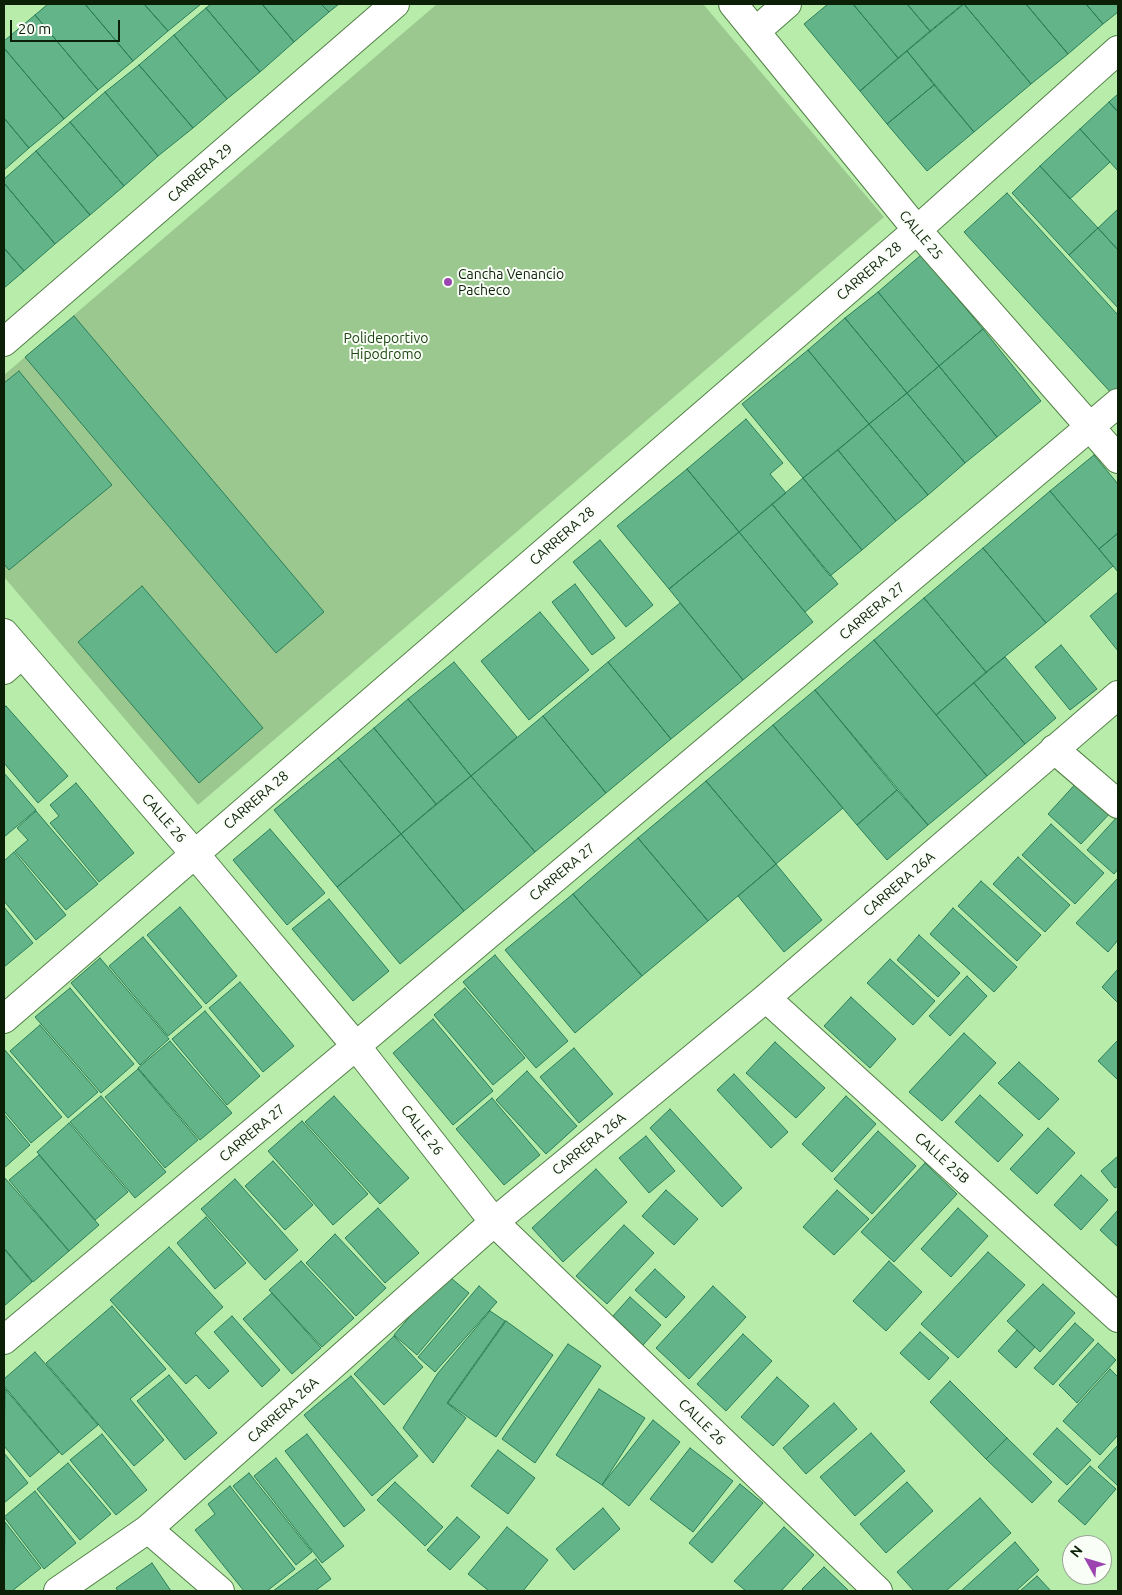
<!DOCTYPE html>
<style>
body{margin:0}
#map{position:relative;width:1122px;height:1595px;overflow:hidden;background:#b8ecab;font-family:Ubuntu,sans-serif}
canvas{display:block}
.frame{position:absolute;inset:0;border:5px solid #0c1f07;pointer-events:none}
.north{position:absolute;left:1062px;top:1535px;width:50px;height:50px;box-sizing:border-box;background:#f9fef7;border:1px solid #9aa597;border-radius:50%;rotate:309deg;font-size:14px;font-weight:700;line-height:20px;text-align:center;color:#0c1f07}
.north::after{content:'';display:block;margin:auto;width:18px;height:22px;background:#9c45b1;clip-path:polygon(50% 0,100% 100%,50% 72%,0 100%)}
.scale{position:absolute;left:10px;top:20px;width:110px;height:22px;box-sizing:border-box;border:2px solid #0c1f07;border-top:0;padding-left:6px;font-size:15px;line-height:18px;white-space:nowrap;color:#0c1f07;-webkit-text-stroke:4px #f9fef7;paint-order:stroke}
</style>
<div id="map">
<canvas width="1122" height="1595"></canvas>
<div class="frame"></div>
<div class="north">N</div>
<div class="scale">20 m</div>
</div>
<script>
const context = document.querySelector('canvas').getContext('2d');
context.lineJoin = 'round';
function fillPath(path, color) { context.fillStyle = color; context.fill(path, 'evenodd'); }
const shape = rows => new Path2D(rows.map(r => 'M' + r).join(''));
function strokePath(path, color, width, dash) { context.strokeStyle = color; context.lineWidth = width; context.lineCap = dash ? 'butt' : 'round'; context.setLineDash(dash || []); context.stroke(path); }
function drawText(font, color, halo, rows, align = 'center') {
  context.font = font + ' Ubuntu,sans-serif'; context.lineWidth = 4; context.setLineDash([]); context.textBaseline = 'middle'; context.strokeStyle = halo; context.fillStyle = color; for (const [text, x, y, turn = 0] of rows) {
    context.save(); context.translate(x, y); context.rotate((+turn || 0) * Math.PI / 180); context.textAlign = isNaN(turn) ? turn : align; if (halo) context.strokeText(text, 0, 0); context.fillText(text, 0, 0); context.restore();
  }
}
fillPath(shape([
 [437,4,703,4,884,217,198,805,4,577,4,375]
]), '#9bc88f');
const building = shape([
 [48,4,85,4,133,61,98,90,35,15,48,4],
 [85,4,144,4,168,31,133,61,85,4],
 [144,4,201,4,168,31,144,4],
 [211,4,262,4,294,42,260,72,206,8,211,4],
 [262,4,321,4,329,12,294,42,262,4],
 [321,4,339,4,329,12,321,4],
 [828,4,853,4,898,58,860,91,804,24,828,4],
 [853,4,907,4,930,31,898,58,853,4],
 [907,4,963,4,930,31,907,4],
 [964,4,1026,4,1068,54,1031,84,964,4],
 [964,4,1031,84,974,132,907,51,964,4],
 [1026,4,1086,4,1103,24,1068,54,1026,4],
 [1086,4,1118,4,1118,12,1103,24,1086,4],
 [206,8,260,72,227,99,174,35,206,8],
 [35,15,98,90,64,119,4,48,4,41,35,15],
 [174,35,227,99,193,128,139,65,174,35],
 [4,48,64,119,29,148,4,118,4,48],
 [907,51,934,85,887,124,860,91,907,51],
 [139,65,193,128,158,156,105,92,139,65],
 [934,85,974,132,927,171,887,124,934,85],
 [105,92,158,156,124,186,70,122,105,92],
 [1118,94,1118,112,1109,102,1118,94],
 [1109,102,1118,112,1118,171,1080,129,1109,102],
 [4,118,29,148,4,170,4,118],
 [70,122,124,186,90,215,36,151,70,122],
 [1080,129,1110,162,1070,199,1040,166,1080,129],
 [36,151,90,215,55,244,4,183,4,179,36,151],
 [1040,166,1098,228,1069,255,1012,193,1040,166],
 [4,183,55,244,24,271,4,248,4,183],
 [1007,193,1118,315,1118,392,1114,396,964,232,1007,193],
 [1118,209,1118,250,1098,228,1118,209],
 [1098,228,1118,250,1118,308,1069,255,1098,228],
 [4,248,24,271,4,288,4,248],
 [921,255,983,329,939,366,878,292,921,255],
 [878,292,939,366,907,393,845,318,878,292],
 [74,316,324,612,276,653,25,357,74,316],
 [845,318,907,393,869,424,808,350,845,318],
 [983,329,1041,401,997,437,939,366,983,329],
 [808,350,869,424,803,478,742,404,808,350],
 [939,366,997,437,965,463,907,393,939,366],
 [19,371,112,485,9,570,4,564,4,383,19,371],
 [907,393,965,463,928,495,869,424,907,393],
 [746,419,783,463,770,474,786,493,739,532,687,469,746,419],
 [869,424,928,495,896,521,838,450,869,424],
 [838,450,896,521,862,550,803,478,838,450],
 [1094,455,1118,484,1118,533,1099,549,1050,491,1094,455],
 [687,469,739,532,669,589,617,526,687,469],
 [803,478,862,550,830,576,772,504,803,478],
 [1050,491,1113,566,1046,623,983,548,1050,491],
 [772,504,838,584,805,612,739,532,772,504],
 [739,532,813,622,743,680,669,589,739,532],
 [1118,533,1118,572,1099,549,1118,533],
 [600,540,653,605,626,627,573,562,600,540],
 [983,548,1046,623,986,672,924,598,983,548],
 [575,584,615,638,592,655,552,602,575,584],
 [142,586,263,728,199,783,78,642,142,586],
 [1118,592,1118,651,1090,616,1118,592],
 [924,598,986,672,936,715,874,640,924,598],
 [680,603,743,680,671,739,608,662,680,603],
 [540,612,589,670,529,720,481,661,540,612],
 [874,640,987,776,928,825,815,690,874,640],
 [1061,645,1097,689,1070,710,1035,667,1061,645],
 [1005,657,1056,718,1025,744,974,683,1005,657],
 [454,662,517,737,471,776,408,699,454,662],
 [608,662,671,739,606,793,543,716,608,662],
 [974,683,1025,744,987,776,936,715,974,683],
 [815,690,897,790,857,825,773,725,815,690],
 [408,699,471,776,436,804,374,728,408,699],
 [6,706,68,776,38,803,4,763,4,708,6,706],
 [543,716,606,793,535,852,471,776,543,716],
 [773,725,843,808,776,864,706,781,773,725],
 [374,728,436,804,401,834,338,758,374,728],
 [338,758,401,834,337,887,274,810,338,758],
 [4,773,36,810,4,837,4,773],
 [471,776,535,852,464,911,401,834,471,776],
 [1079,780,1113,810,1081,844,1048,814,1079,780],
 [706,781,776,864,708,921,638,838,706,781],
 [76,783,134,853,99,882,50,823,59,816,50,805,76,783],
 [897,790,928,825,887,860,857,825,897,790],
 [36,811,98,884,66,910,15,851,28,840,17,828,36,811],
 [1118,816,1118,869,1114,874,1087,850,1118,816],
 [1051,824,1104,873,1075,904,1022,855,1051,824],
 [270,829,325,893,287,925,233,860,270,829],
 [401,834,464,911,400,964,337,887,401,834],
 [638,838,708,921,642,976,573,894,638,838],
 [14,852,66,915,36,940,4,901,4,861,14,852],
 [1018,857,1070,905,1045,932,993,884,1018,857],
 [776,864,822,920,784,952,738,896,776,864],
 [1118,878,1118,940,1108,952,1076,923,1118,878],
 [981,881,1041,935,1017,961,958,906,981,881],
 [573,894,642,976,575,1033,505,950,573,894],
 [329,899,389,971,353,1001,292,929,329,899],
 [4,907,33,943,4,967,4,907],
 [180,907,237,976,206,1004,147,935,180,907],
 [953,908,1017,967,994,992,930,934,953,908],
 [919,935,960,973,938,997,897,960,919,935],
 [143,937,202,1007,168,1036,109,966,143,937],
 [495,955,568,1041,536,1068,463,982,495,955],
 [100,958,169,1039,140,1065,71,983,100,958],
 [890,959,935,1001,913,1025,867,983,890,959],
 [1118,969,1118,1003,1102,987,1118,969],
 [967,976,987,996,950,1036,929,1016,967,976],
 [240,982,294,1046,263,1072,209,1008,240,982],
 [70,988,134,1064,101,1093,35,1017,70,988],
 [465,988,525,1058,493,1085,434,1015,465,988],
 [851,997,896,1039,870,1068,824,1026,851,997],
 [205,1011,260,1076,227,1105,172,1039,205,1011],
 [433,1019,493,1091,453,1125,393,1053,433,1019],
 [40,1025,98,1092,68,1118,10,1051,40,1025],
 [964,1033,996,1063,942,1121,909,1092,964,1033],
 [1118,1040,1118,1080,1098,1061,1118,1040],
 [170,1041,232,1113,200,1140,138,1068,170,1041],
 [775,1042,825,1088,796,1118,746,1073,775,1042],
 [574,1048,613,1094,579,1123,540,1077,574,1048],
 [4,1049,62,1117,31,1143,4,1111,4,1049],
 [1019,1062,1059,1099,1039,1120,998,1083,1019,1062],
 [138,1069,198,1140,165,1168,105,1097,138,1069],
 [527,1071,577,1126,546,1154,496,1100,527,1071],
 [734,1074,788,1132,771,1148,717,1090,734,1074],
 [980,1095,1023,1135,998,1162,955,1122,980,1095],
 [101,1096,166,1172,135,1198,70,1122,101,1096],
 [334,1096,409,1178,380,1204,305,1122,334,1096],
 [846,1096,876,1124,832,1172,802,1144,846,1096],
 [492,1098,540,1155,504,1185,456,1129,492,1098],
 [670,1109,742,1188,722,1207,650,1128,670,1109],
 [4,1114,30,1145,4,1168,4,1114],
 [302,1121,368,1194,333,1225,268,1151,302,1121],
 [69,1123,128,1192,95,1220,37,1152,69,1123],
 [1048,1128,1075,1153,1037,1194,1010,1169,1048,1128],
 [878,1131,916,1166,872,1214,834,1179,878,1131],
 [646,1136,675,1171,649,1193,619,1158,646,1136],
 [39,1155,99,1225,69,1251,9,1180,39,1155],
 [1118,1156,1118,1186,1115,1188,1101,1171,1118,1156],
 [273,1161,313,1205,285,1230,245,1186,273,1161],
 [925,1163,957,1194,894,1262,861,1232,925,1163],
 [596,1169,627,1202,563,1262,532,1228,596,1169],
 [1081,1175,1108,1200,1081,1230,1054,1205,1081,1175],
 [4,1177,69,1251,33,1282,4,1248,4,1177],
 [235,1179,298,1250,265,1280,201,1209,235,1179],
 [666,1190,698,1219,674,1245,642,1216,666,1190],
 [837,1190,869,1219,834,1255,803,1227,837,1190],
 [378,1208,419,1253,385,1283,345,1238,378,1208],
 [958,1208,988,1236,951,1277,921,1249,958,1208],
 [1118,1210,1118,1247,1100,1230,1118,1210],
 [206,1217,246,1263,215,1289,177,1243,206,1217],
 [624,1225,654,1253,607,1304,576,1276,624,1225],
 [335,1234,386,1288,356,1316,306,1263,335,1234],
 [169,1247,223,1307,195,1333,229,1371,209,1389,196,1375,186,1384,110,1300,169,1247],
 [4,1249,32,1282,4,1306,4,1249],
 [988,1252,1025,1285,958,1358,921,1324,988,1252],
 [301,1261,354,1318,322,1347,269,1290,301,1261],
 [889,1261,922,1292,886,1331,853,1301,889,1261],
 [655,1269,685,1297,666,1318,635,1290,655,1269],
 [446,1274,469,1293,417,1355,394,1335,446,1274],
 [1043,1284,1075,1313,1040,1352,1007,1321,1043,1284],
 [479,1286,497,1302,435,1372,418,1357,479,1286],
 [713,1286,746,1317,689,1379,656,1348,713,1286],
 [272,1293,321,1348,292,1374,243,1319,272,1293],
 [630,1297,661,1325,643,1345,613,1316,630,1297],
 [112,1306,166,1369,130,1399,164,1440,134,1466,46,1363,112,1306],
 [490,1311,505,1321,447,1403,466,1418,433,1463,403,1428,438,1373,490,1311],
 [232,1316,280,1370,262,1387,214,1332,232,1316],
 [506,1321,553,1355,496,1437,448,1403,506,1321],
 [1075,1323,1094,1340,1053,1385,1034,1368,1075,1323],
 [1017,1330,1035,1347,1016,1368,998,1351,1017,1330],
 [920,1332,949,1358,929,1380,900,1353,920,1332],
 [743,1334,772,1361,726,1411,697,1384,743,1334],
 [394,1336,423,1367,384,1405,354,1374,394,1336],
 [1098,1343,1116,1360,1077,1403,1059,1385,1098,1343],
 [568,1344,601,1366,535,1463,502,1439,568,1344],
 [35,1352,98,1425,62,1455,4,1386,4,1379,35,1352],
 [1110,1369,1118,1377,1118,1435,1100,1455,1063,1421,1110,1369],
 [169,1375,217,1433,185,1460,137,1401,169,1375],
 [351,1376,418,1456,372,1496,304,1415,351,1376],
 [777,1377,809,1406,773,1446,741,1417,777,1377],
 [950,1381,1007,1438,986,1459,930,1402,950,1381],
 [5,1389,59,1452,30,1477,4,1446,5,1389],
 [599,1389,645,1418,602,1485,556,1455,599,1389],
 [834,1403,857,1429,806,1474,783,1448,834,1403],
 [653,1420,680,1442,629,1506,602,1485,653,1420],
 [1057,1428,1091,1460,1067,1485,1033,1454,1057,1428],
 [871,1433,905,1471,855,1516,820,1477,871,1433],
 [102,1434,147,1490,116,1515,70,1460,102,1434],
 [307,1434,365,1510,344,1527,285,1451,307,1434],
 [1007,1438,1052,1482,1032,1503,986,1459,1007,1438],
 [1118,1445,1118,1486,1098,1467,1118,1445],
 [690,1448,733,1481,693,1532,650,1499,690,1448],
 [498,1450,535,1478,508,1514,471,1486,498,1450],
 [4,1453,28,1483,4,1503,4,1453],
 [276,1458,344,1546,322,1563,254,1476,276,1458],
 [68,1463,111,1514,80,1540,37,1489,68,1463],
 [1090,1466,1116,1489,1085,1525,1058,1501,1090,1466],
 [249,1473,312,1552,296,1565,233,1486,249,1473],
 [395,1482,443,1527,425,1546,377,1500,395,1482],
 [907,1482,933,1511,886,1553,860,1524,907,1482],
 [740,1484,763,1503,712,1563,689,1543,740,1484],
 [230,1486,295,1569,267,1591,244,1591,195,1530,215,1514,208,1504,230,1486],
 [35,1491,76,1543,44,1569,4,1517,35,1491],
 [980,1498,1011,1533,946,1591,914,1591,897,1572,980,1498],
 [603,1508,620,1529,574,1570,556,1549,603,1508],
 [457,1517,480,1537,450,1570,427,1550,457,1517],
 [5,1522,41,1568,12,1591,4,1590,5,1522],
 [507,1527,548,1560,523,1591,489,1591,468,1574,507,1527],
 [784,1527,814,1555,781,1591,746,1591,734,1581,784,1527],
 [1015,1542,1039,1570,1016,1591,961,1591,1015,1542],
 [316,1559,331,1579,315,1591,273,1591,316,1559],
 [152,1563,171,1591,118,1591,116,1588,152,1563],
 [824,1567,848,1590,847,1591,804,1591,802,1589,824,1567],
 [1037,1576,1051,1591,1020,1591,1037,1576]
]);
fillPath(building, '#64b48a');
strokePath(building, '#2b7e57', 1);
const minor = shape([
 [733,4,917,230,1118,459],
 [756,31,787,4],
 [4,342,395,4],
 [4,633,194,853,356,1046,494,1222,878,1591],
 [4,670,22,654],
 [1054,749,1118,804],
 [766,998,1118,1318],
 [4,1019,917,230,1118,50],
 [4,1340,356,1046,1118,403],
 [148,1529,220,1591],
 [58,1591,148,1529,494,1222,766,998,1118,695]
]);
strokePath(minor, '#538146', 30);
strokePath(minor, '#fff', 28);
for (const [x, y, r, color] of [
 [448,282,5,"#9c45b1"]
]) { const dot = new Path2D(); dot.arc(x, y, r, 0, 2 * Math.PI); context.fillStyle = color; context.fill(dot); strokePath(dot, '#f9fef7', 2); }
drawText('14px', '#0c1f07', '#f9fef7', [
 ["CARRERA 29",200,173,-41],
 ["CALLE 25",921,235,50],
 ["CARRERA 28",869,271,-41],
 ["CARRERA 28",562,536,-41],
 ["CARRERA 27",872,611,-40],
 ["CARRERA 28",256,800,-41],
 ["CALLE 26",164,818,49],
 ["CARRERA 27",562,872,-40],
 ["CARRERA 26A",899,884,-41],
 ["CALLE 26",422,1130,52],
 ["CARRERA 27",252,1133,-40],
 ["CARRERA 26A",589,1144,-39],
 ["CALLE 25B",942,1158,42],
 ["CARRERA 26A",283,1410,-42],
 ["CALLE 26",702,1422,44]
]);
drawText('14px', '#0c1f07', '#f9fef7', [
 ["Cancha Venancio",458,274],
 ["Pacheco",458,290]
], 'left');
drawText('14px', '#1d4612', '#f9fef7', [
 ["Polideportivo",386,338],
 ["Hipodromo",386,354]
]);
</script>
